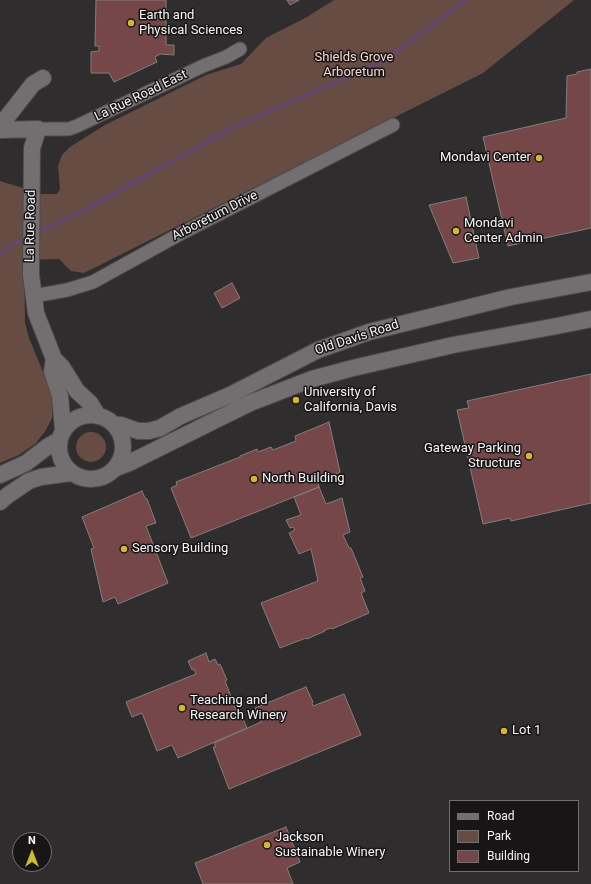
<!DOCTYPE html>
<style>
body{margin:0}
#map{position:relative;width:591px;height:884px;overflow:hidden;background:#302d2e;font-family:Roboto,sans-serif}
canvas{display:block}
.legend{position:absolute;left:449px;top:800px;width:130px;height:72px;box-sizing:border-box;background:#171516;border:1px solid #706e6f;margin:0;padding:5px 7px;list-style:none;font-size:12px;color:#f6f3f4}
.legend li{display:flex;align-items:center;gap:8px;height:20px}
.legend b{width:20px;border:1px solid #706e6f}
.north{position:absolute;left:12px;top:832px;width:40px;height:40px;box-sizing:border-box;background:#171516;border:1px solid #706e6f;border-radius:50%;rotate:0deg;font-size:11px;font-weight:700;line-height:16px;text-align:center;color:#f6f3f4}
.north::after{content:'';display:block;margin:auto;width:14px;height:18px;background:#d2b735;clip-path:polygon(50% 0,100% 100%,50% 72%,0 100%)}
</style>
<div id="map">
<canvas width="591" height="884"></canvas>
<ul class="legend">
<li><b style="height:5px;background:#736f70"></b>Road</li>
<li><b style="height:11px;background:#674c44"></b>Park</li>
<li><b style="height:11px;background:#764748"></b>Building</li>
</ul>
<div class="north">N</div>
</div>
<script>
const context = document.querySelector('canvas').getContext('2d');
context.lineJoin = 'round';
function fillPath(path, color) { context.fillStyle = color; context.fill(path, 'evenodd'); }
const shape = rows => new Path2D(rows.map(r => 'M' + r).join(''));
function strokePath(path, color, width, dash) { context.strokeStyle = color; context.lineWidth = width; context.lineCap = dash ? 'butt' : 'round'; context.setLineDash(dash || []); context.stroke(path); }
function drawText(font, color, halo, rows, align = 'center') {
  context.font = font + ' Roboto,sans-serif'; context.lineWidth = 3; context.setLineDash([]); context.textBaseline = 'middle'; context.strokeStyle = halo; context.fillStyle = color; for (const [text, x, y, turn = 0] of rows) {
    context.save(); context.translate(x, y); context.rotate((+turn || 0) * Math.PI / 180); context.textAlign = isNaN(turn) ? turn : align; if (halo) context.strokeText(text, 0, 0); context.fillText(text, 0, 0); context.restore();
  }
}
fillPath(shape([
 [334,0,574,0,483,73,84,273,71,271,59,259,24,260,25,323,29,338,50,389,53,403,52,418,46,430,36,443,19,455,0,463,0,181,26,189,31,194,57,194,60,189,58,166,62,155,70,147,105,125,206,75,241,64,266,38,307,17],
 '76 447a15 15 0 1 1 30 0a15 15 0 1 1-30 0Z'
]), '#674c44');
strokePath(shape([
 [35,233,81,212,230,129,385,60,466,0],
 [0,255,17,242,29,236]
]), '#63486a', 4.5);
const building = shape([
 [96,0,166,0,166,45,174,45,174,55,160,54,155,57,157,62,114,82,109,73,91,73,91,52,99,51,99,46,95,46,96,0],
 [287,0,299,0,290,5,287,0],
 [591,69,591,228,508,246,483,137,566,118,567,76,577,74,577,72,591,69],
 [466,197,479,258,453,263,429,205,466,197],
 [232,283,240,298,222,308,214,293,232,283],
 [591,374,591,503,511,521,510,518,483,524,457,410,469,408,467,401,591,374],
 [329,422,340,472,318,482,319,487,191,538,171,488,177,485,176,482,240,457,240,456,257,449,258,452,271,447,273,450,296,441,295,436,329,422],
 [319,487,326,504,342,498,350,532,343,535,349,548,351,548,363,577,360,578,365,591,361,593,369,613,332,629,331,628,325,630,325,631,307,639,306,638,280,648,261,603,318,581,311,549,299,554,289,533,295,530,293,527,290,528,286,520,301,515,294,497,319,487],
 [142,491,145,498,147,499,156,523,146,526,168,583,118,604,115,597,103,602,91,549,94,548,82,517,142,491],
 [206,653,209,662,215,659,218,665,220,664,227,680,225,681,238,715,241,714,247,728,178,758,172,745,157,751,142,713,132,717,126,702,196,674,194,669,192,670,188,661,206,653],
 [306,687,313,702,312,703,313,706,344,694,361,735,229,789,213,747,216,747,214,743,261,722,255,708,306,687],
 [286,827,300,862,287,868,293,884,203,884,195,863,286,827]
]);
fillPath(building, '#764748');
strokePath(building, '#837e7e', 1);
const minor = shape([
 [38,129,69,129,77,126,203,66,226,57,240,49],
 [34,296,67,290,93,282,178,235,393,125]
]);
const tertiary = shape([
 [0,126,33,84,43,78],
 [0,130,38,129,32,148,31,275,36,313,54,359,62,367,77,391,90,403,98,416],
 [54,359,52,371,60,396,63,430],
 '59 447a32 32 0 1 1 64 0a32 32 0 1 1-64 0Z',
 [115,425,121,425,138,431,149,431,160,428,181,416,230,395,318,350,369,332,511,297,591,282],
 [116,468,129,463,250,403,312,379,353,368,453,345,557,326,591,319],
 [0,475,26,463,47,447,59,440],
 [0,502,8,495,29,481,41,477,71,473]
]);
strokePath(minor, '#4d4a4b', 15);
strokePath(tertiary, '#4d4a4b', 18);
strokePath(minor, '#736f70', 13);
strokePath(tertiary, '#736f70', 16);
for (const [x, y, r, color] of [
 [131,23,4,"#d2b735"],
 [539,158,4,"#d2b735"],
 [456,231,4,"#d2b735"],
 [296,400,4,"#d2b735"],
 [529,456,4,"#d2b735"],
 [254,479,4,"#d2b735"],
 [124,549,4,"#d2b735"],
 [182,708,4,"#d2b735"],
 [504,731,4,"#d2b735"],
 [267,845,4,"#d2b735"]
]) { const dot = new Path2D(); dot.arc(x, y, r, 0, 2 * Math.PI); context.fillStyle = color; context.fill(dot); strokePath(dot, '#171516', 1.5); }
drawText('13px', '#f6f3f4', '#171516', [
 ["Earth and",139,16],
 ["Physical Sciences",139,31],
 ["Mondavi Center",531,158,"right"],
 ["Mondavi",464,224],
 ["Center Admin",464,239],
 ["University of",304,393],
 ["California, Davis",304,408],
 ["Gateway Parking",521,449,"right"],
 ["Structure",521,464,"right"],
 ["North Building",262,479],
 ["Sensory Building",132,549],
 ["Teaching and",190,701],
 ["Research Winery",190,716],
 ["Lot 1",512,731],
 ["Jackson",275,838],
 ["Sustainable Winery",275,853]
], 'left');
drawText('13px', '#f6d6cd', '#171516', [
 ["Shields Grove",354,58],
 ["Arboretum",354,73]
]);
drawText('13px', '#f6f3f4', '#171516', [
 ["La Rue Road East",141,96,-26],
 ["Arboretum Drive",215,216,-27],
 ["La Rue Road",31,226,-89],
 ["Old Davis Road",357,338,-18]
]);
</script>
